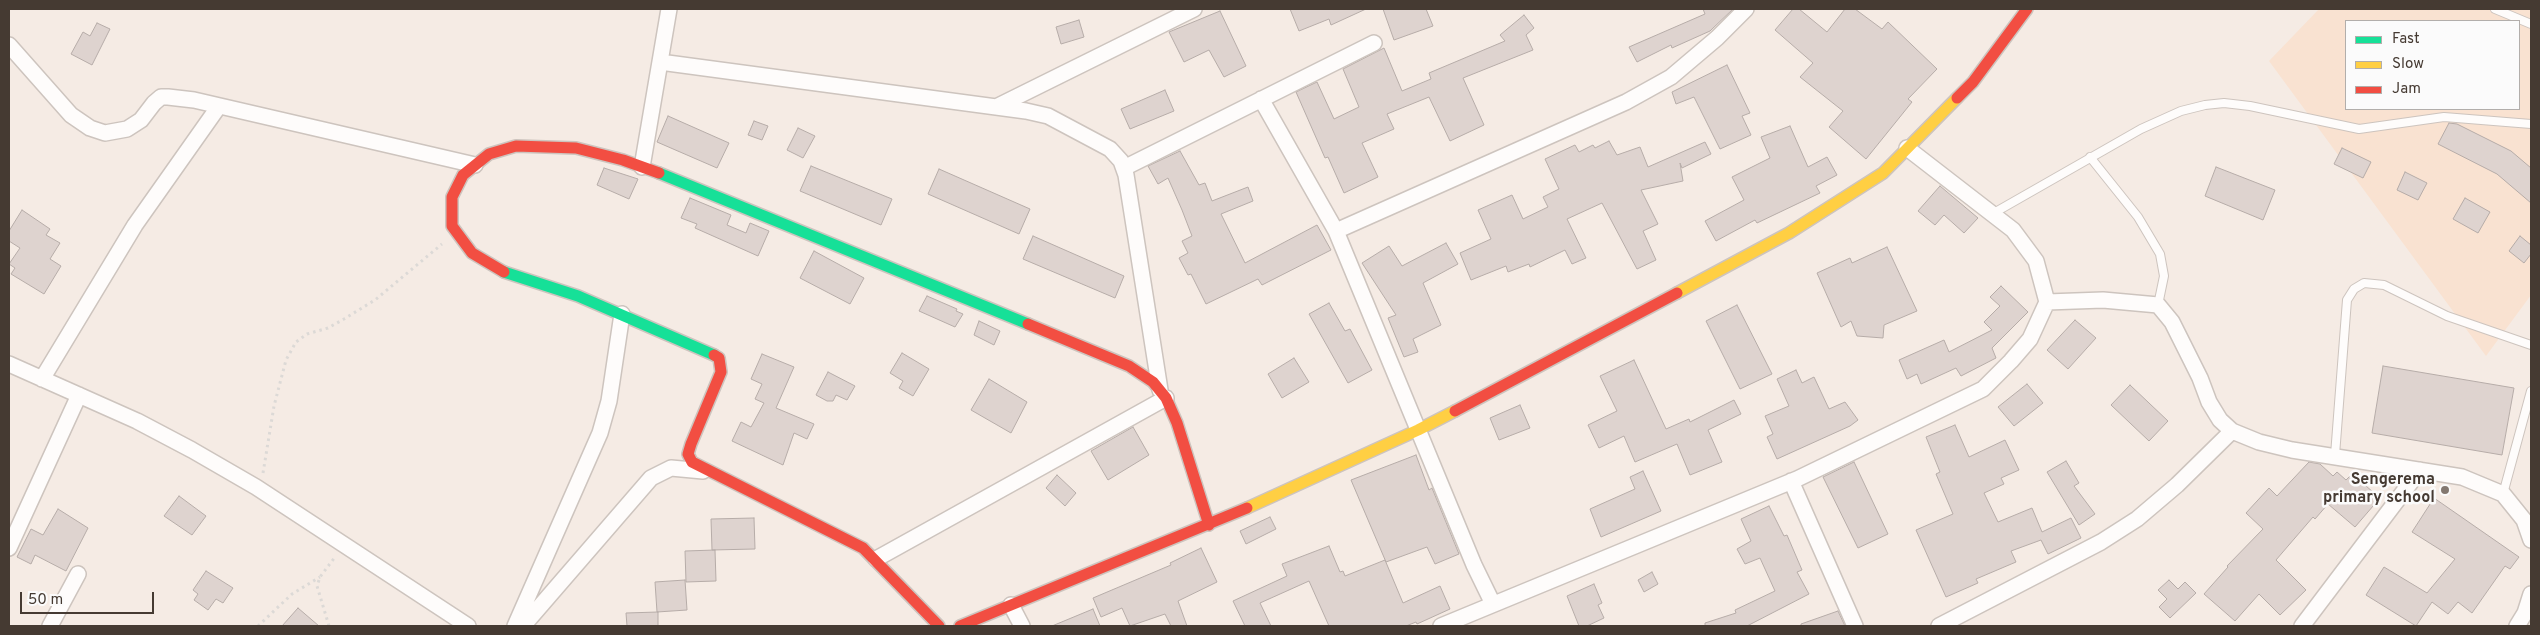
<!DOCTYPE html>
<style>
body{margin:0}
#map{position:relative;width:2540px;height:635px;overflow:hidden;background:#f5ebe4;font-family:Overpass,sans-serif}
canvas{display:block}
.frame{position:absolute;inset:0;border:10px solid #453a32;pointer-events:none}
.legend{position:absolute;left:2345px;top:20px;width:175px;height:90px;box-sizing:border-box;background:#fbfbfb;border:1px solid #b2aeab;margin:0;padding:6px 9px;list-style:none;font-size:15px;color:#453a32}
.legend li{display:flex;align-items:center;gap:10px;height:25px}
.legend b{width:25px;border:1px solid #b2aeab}
.scale{position:absolute;left:20px;top:592px;width:134px;height:22px;box-sizing:border-box;border:2px solid #453a32;border-top:0;padding-left:6px;font-size:15px;line-height:18px;white-space:nowrap;color:#453a32;-webkit-text-stroke:4px #fbfbfb;paint-order:stroke}
</style>
<div id="map">
<canvas width="2540" height="635"></canvas>
<div class="frame"></div>
<ul class="legend">
<li><b style="height:6px;background:#16e098"></b>Fast</li>
<li><b style="height:6px;background:#ffcf43"></b>Slow</li>
<li><b style="height:6px;background:#f24e42"></b>Jam</li>
</ul>
<div class="scale">50 m</div>
</div>
<script>
const context = document.querySelector('canvas').getContext('2d');
context.lineJoin = 'round';
function fillPath(path, color) { context.fillStyle = color; context.fill(path, 'evenodd'); }
const shape = rows => new Path2D(rows.map(r => 'M' + r).join(''));
function strokePath(path, color, width, dash) { context.strokeStyle = color; context.lineWidth = width; context.lineCap = dash ? 'butt' : 'round'; context.setLineDash(dash || []); context.stroke(path); }
function drawText(font, color, halo, rows, align = 'center') {
  context.font = font + ' Overpass,sans-serif'; context.lineWidth = 5; context.setLineDash([]); context.textBaseline = 'middle'; context.strokeStyle = halo; context.fillStyle = color; for (const [text, x, y, turn = 0] of rows) {
    context.save(); context.translate(x, y); context.rotate((+turn || 0) * Math.PI / 180); context.textAlign = isNaN(turn) ? turn : align; if (halo) context.strokeText(text, 0, 0); context.fillText(text, 0, 0); context.restore();
  }
}
fillPath(shape([
 [2319,9,2531,9,2531,295,2486,356,2269,61],
 [2346,21,2519,21,2519,109,2346,109]
]), '#f9e2d1');
const building = shape([
 [1290,9,1366,9,1331,25,1329,19,1299,31,1290,9],
 [1383,9,1426,9,1433,26,1394,40,1383,9],
 [1703,9,1733,9,1710,31,1672,48,1671,45,1637,62,1629,47,1705,14,1703,9],
 [1793,9,1799,9,1827,32,1845,9,1855,9,1882,29,1888,22,1937,69,1908,99,1912,102,1866,159,1829,127,1843,111,1800,77,1813,63,1775,30,1793,9],
 [1220,11,1246,66,1224,77,1209,50,1184,62,1169,32,1220,11],
 [1524,15,1534,28,1526,35,1533,50,1463,78,1484,125,1450,141,1429,97,1387,114,1394,129,1362,143,1378,177,1344,193,1328,157,1325,158,1296,92,1317,82,1334,119,1359,107,1343,69,1384,48,1402,91,1431,79,1429,73,1505,41,1500,35,1524,15],
 [1079,20,1084,37,1061,44,1056,27,1079,20],
 [97,23,110,29,92,65,71,54,83,32,90,36,97,23],
 [1727,65,1750,113,1742,116,1751,135,1720,149,1694,97,1676,104,1672,92,1727,65],
 [1165,90,1174,111,1130,129,1121,109,1165,90],
 [668,116,729,143,717,168,657,142,668,116],
 [754,121,768,126,762,140,748,135,754,121],
 [2449,123,2457,124,2511,151,2531,168,2531,203,2497,174,2438,144,2449,123],
 [1790,126,1808,167,1827,157,1837,175,1816,186,1820,193,1757,223,1755,220,1716,241,1705,221,1744,200,1732,177,1770,158,1761,137,1790,126],
 [798,128,815,136,803,158,787,150,798,128],
 [1609,141,1617,155,1640,147,1648,167,1705,142,1711,154,1682,168,1680,163,1683,181,1641,190,1658,224,1643,231,1656,260,1637,269,1602,203,1567,219,1586,258,1572,264,1565,250,1530,267,1529,264,1508,272,1506,266,1471,280,1460,253,1491,239,1478,210,1512,195,1523,219,1548,207,1543,197,1559,189,1545,159,1575,145,1579,152,1593,145,1595,148,1609,141],
 [2342,148,2371,162,2363,178,2334,164,2342,148],
 [1180,151,1199,185,1205,183,1212,201,1248,187,1253,201,1221,214,1245,263,1317,225,1331,250,1262,285,1258,279,1206,304,1191,274,1188,275,1179,258,1188,253,1182,241,1192,236,1182,210,1168,178,1158,184,1148,166,1180,151],
 [811,166,892,199,881,225,800,191,811,166],
 [2216,167,2275,190,2263,220,2205,196,2216,167],
 [604,168,638,179,629,199,597,185,604,168],
 [939,169,1030,209,1019,234,928,194,939,169],
 [2405,172,2427,183,2418,200,2397,190,2405,172],
 [1940,186,1978,218,1964,233,1944,215,1935,225,1918,211,1940,186],
 [690,198,731,215,727,225,746,233,750,223,769,231,758,256,695,228,697,224,681,218,690,198],
 [2465,198,2490,212,2478,233,2453,219,2465,198],
 [22,210,50,229,46,235,60,243,50,259,61,266,44,294,11,274,15,268,9,264,20,248,9,241,9,231,22,210],
 [1033,236,1124,276,1115,298,1023,259,1033,236],
 [2520,236,2531,245,2531,254,2524,263,2509,251,2520,236],
 [1446,243,1458,264,1423,283,1441,325,1413,339,1418,352,1404,357,1388,318,1396,315,1362,263,1389,246,1402,266,1446,243],
 [1887,247,1917,311,1884,325,1883,338,1857,336,1851,321,1841,327,1817,273,1850,258,1852,263,1887,247],
 [814,251,864,278,850,304,800,278,814,251],
 [2001,286,2028,312,1992,348,1996,358,1961,376,1956,368,1921,384,1917,374,1907,379,1899,360,1944,340,1949,352,1992,330,1984,322,2000,306,1990,297,2001,286],
 [927,296,957,309,956,311,963,314,955,327,919,311,927,296],
 [1329,303,1345,331,1350,329,1372,370,1348,383,1309,314,1329,303],
 [1737,305,1772,374,1740,389,1706,321,1737,305],
 [2075,320,2096,338,2068,369,2047,350,2075,320],
 [979,321,1000,331,994,345,974,335,979,321],
 [902,353,929,369,913,396,899,388,903,381,890,373,902,353],
 [762,354,794,367,776,408,814,424,807,439,794,433,783,465,732,441,741,422,751,427,764,403,755,399,762,384,751,379,762,354],
 [1294,358,1309,382,1282,398,1268,374,1294,358],
 [1634,360,1666,429,1689,419,1690,422,1734,400,1741,414,1708,430,1722,462,1690,475,1677,444,1635,462,1624,436,1599,448,1588,425,1617,411,1600,376,1634,360],
 [2383,366,2514,388,2502,455,2372,433,2383,366],
 [1796,370,1802,383,1814,377,1829,409,1845,402,1858,420,1850,426,1777,459,1767,437,1773,434,1765,416,1789,406,1777,379,1796,370],
 [828,372,855,386,847,400,836,395,833,401,827,401,816,395,828,372],
 [989,379,1027,402,1011,433,971,410,989,379],
 [2027,384,2043,403,2014,426,1998,407,2027,384],
 [2130,385,2168,421,2149,441,2111,405,2130,385],
 [1520,405,1530,428,1499,440,1490,418,1520,405],
 [1955,425,1969,457,2005,440,2019,470,2001,478,2004,484,1984,493,1998,522,2032,508,2042,532,2071,518,2081,538,2048,554,2041,540,2011,551,2016,562,1976,579,1978,583,1946,597,1916,530,1953,514,1936,474,1940,472,1926,437,1955,425],
 [1133,427,1149,455,1108,480,1091,451,1133,427],
 [1416,455,1429,490,1432,488,1459,554,1435,564,1427,547,1386,562,1351,480,1416,455],
 [2066,461,2079,483,2074,486,2095,514,2079,525,2047,472,2066,461],
 [1854,462,1888,534,1858,548,1823,477,1854,462],
 [2309,462,2320,464,2333,476,2337,472,2346,480,2352,474,2380,498,2355,527,2328,504,2315,519,2313,517,2276,560,2306,590,2280,615,2259,594,2235,621,2204,594,2228,567,2227,566,2263,529,2246,513,2269,488,2277,496,2309,462],
 [1643,471,1661,511,1601,537,1590,509,1635,489,1630,477,1643,471],
 [1057,475,1076,493,1065,506,1046,488,1057,475],
 [179,496,206,516,192,535,164,516,179,496],
 [2434,498,2519,557,2510,569,2505,566,2472,613,2458,602,2448,614,2432,602,2416,626,2366,595,2384,567,2427,593,2455,559,2412,532,2434,498],
 [1769,506,1784,536,1787,535,1802,570,1797,572,1809,594,1747,626,1705,626,1705,623,1736,613,1735,610,1775,591,1760,558,1745,564,1737,549,1751,541,1741,519,1769,506],
 [58,509,88,528,66,571,35,555,31,564,17,557,31,529,43,535,58,509],
 [1270,517,1276,529,1246,544,1240,531,1270,517],
 [754,518,755,549,712,550,711,519,754,518],
 [1329,546,1340,572,1343,571,1345,576,1385,560,1403,603,1440,586,1450,609,1417,624,1416,622,1406,626,1329,626,1309,581,1260,603,1271,626,1245,626,1233,601,1287,576,1282,564,1329,546],
 [1201,548,1217,582,1178,601,1187,626,1171,626,1165,614,1130,626,1122,608,1101,617,1093,598,1171,565,1170,563,1201,548],
 [715,550,716,581,686,582,685,551,715,550],
 [206,571,233,588,223,603,216,599,208,610,194,600,198,594,193,590,206,571],
 [1652,572,1658,584,1644,592,1638,580,1652,572],
 [685,580,687,610,657,612,655,582,685,580],
 [2169,580,2178,589,2185,582,2196,593,2170,618,2159,607,2167,599,2158,590,2169,580],
 [1594,584,1602,603,1598,605,1604,618,1587,626,1579,626,1567,596,1594,584],
 [298,608,319,626,282,626,298,608],
 [1093,609,1100,626,1052,626,1093,609],
 [1838,611,1845,626,1801,626,1801,624,1838,611],
 [658,612,658,626,627,626,626,613,658,612]
]);
fillPath(building, '#ded3cf');
strokePath(building, '#b6aca8', 1);
const lane = shape([
 [2495,9,2531,24],
 [2090,157,2138,217,2160,254,2164,276,2158,305],
 [1992,214,2141,129,2181,111,2205,105,2224,103,2250,106,2359,129,2444,117,2531,124],
 [2335,455,2347,300,2354,289,2364,283,2384,285,2447,316,2531,345],
 [2503,494,2531,391]
]);
const street = shape([
 [9,45,71,115,90,128,105,133,127,129,141,120,154,103,161,97,168,97,194,100,475,165],
 [660,62,1026,111,1048,116,1110,149,1121,161,1126,175,1160,390],
 [1261,99,1336,231,1474,565,1493,604],
 [996,107,1194,9],
 [642,167,669,9],
 [1124,168,1374,43],
 [1336,231,1626,102,1671,77,1717,38,1746,9],
 [2047,302,2103,300,2158,305,2172,322,2200,378,2209,402,2220,420,2232,431,2259,442,2292,450,2462,477,2503,494,2524,520,2531,540],
 [9,364,137,421,192,450,256,487,468,626],
 [42,379,135,225,219,106],
 [1791,481,1855,626],
 [9,548,79,395],
 [876,559,1166,398],
 [1011,605,1022,626],
 [50,626,78,574],
 [515,626,600,433,609,401,622,314],
 [523,626,651,478,671,468,703,471],
 [1441,626,1797,479,1983,389,2011,361,2030,339,2047,302,2036,261,2013,230,1907,148],
 [1939,626,2101,542,2137,519,2177,485,2232,431],
 [2302,626,2420,470],
 [2517,626,2525,613,2531,594]
]);
const fast = shape([
 [659,173,1028,324],
 [504,272,578,296,714,355]
]);
const slow = shape([
 [1677,293,1789,233,1883,173,1957,98],
 [1247,508,1418,430,1455,411]
]);
const jam = shape([
 [1957,98,1973,82,2027,9],
 [504,272,472,253,452,226,452,197,463,175,489,154,516,146,576,148,623,160,659,173],
 [1028,324,1129,366,1153,382,1166,398,1177,423,1209,525],
 [714,355,719,358,721,372,691,444,688,454,692,462,863,548,939,626],
 [1455,411,1677,293],
 [960,626,1247,508]
]);
strokePath(lane, '#cdc4be', 10);
strokePath(street, '#cdc4be', 18);
strokePath(fast, '#cdc4be', 14);
strokePath(slow, '#cdc4be', 14);
strokePath(jam, '#cdc4be', 14);
strokePath(shape([
 [263,473,274,406,286,360,296,342,307,334,328,328,344,319,375,300,442,244],
 [258,626,292,594,320,577],
 [329,626,317,586,320,577,335,557]
]), '#dcd9d6', 3, [2.5, 4]);
strokePath(lane, '#fefcfb', 8);
strokePath(street, '#fefcfb', 15);
strokePath(fast, '#16e098', 11);
strokePath(slow, '#ffcf43', 11);
strokePath(jam, '#f24e42', 11);
for (const [x, y, r, color] of [
 [2445,490,5,"#837870"]
]) { const dot = new Path2D(); dot.arc(x, y, r, 0, 2 * Math.PI); context.fillStyle = color; context.fill(dot); strokePath(dot, '#fbfbfb', 2); }
drawText('bold 16px', '#453a32', '#fbfbfb', [
 ["Sengerema",2435,481],
 ["primary school",2435,499]
], 'right');
</script>
